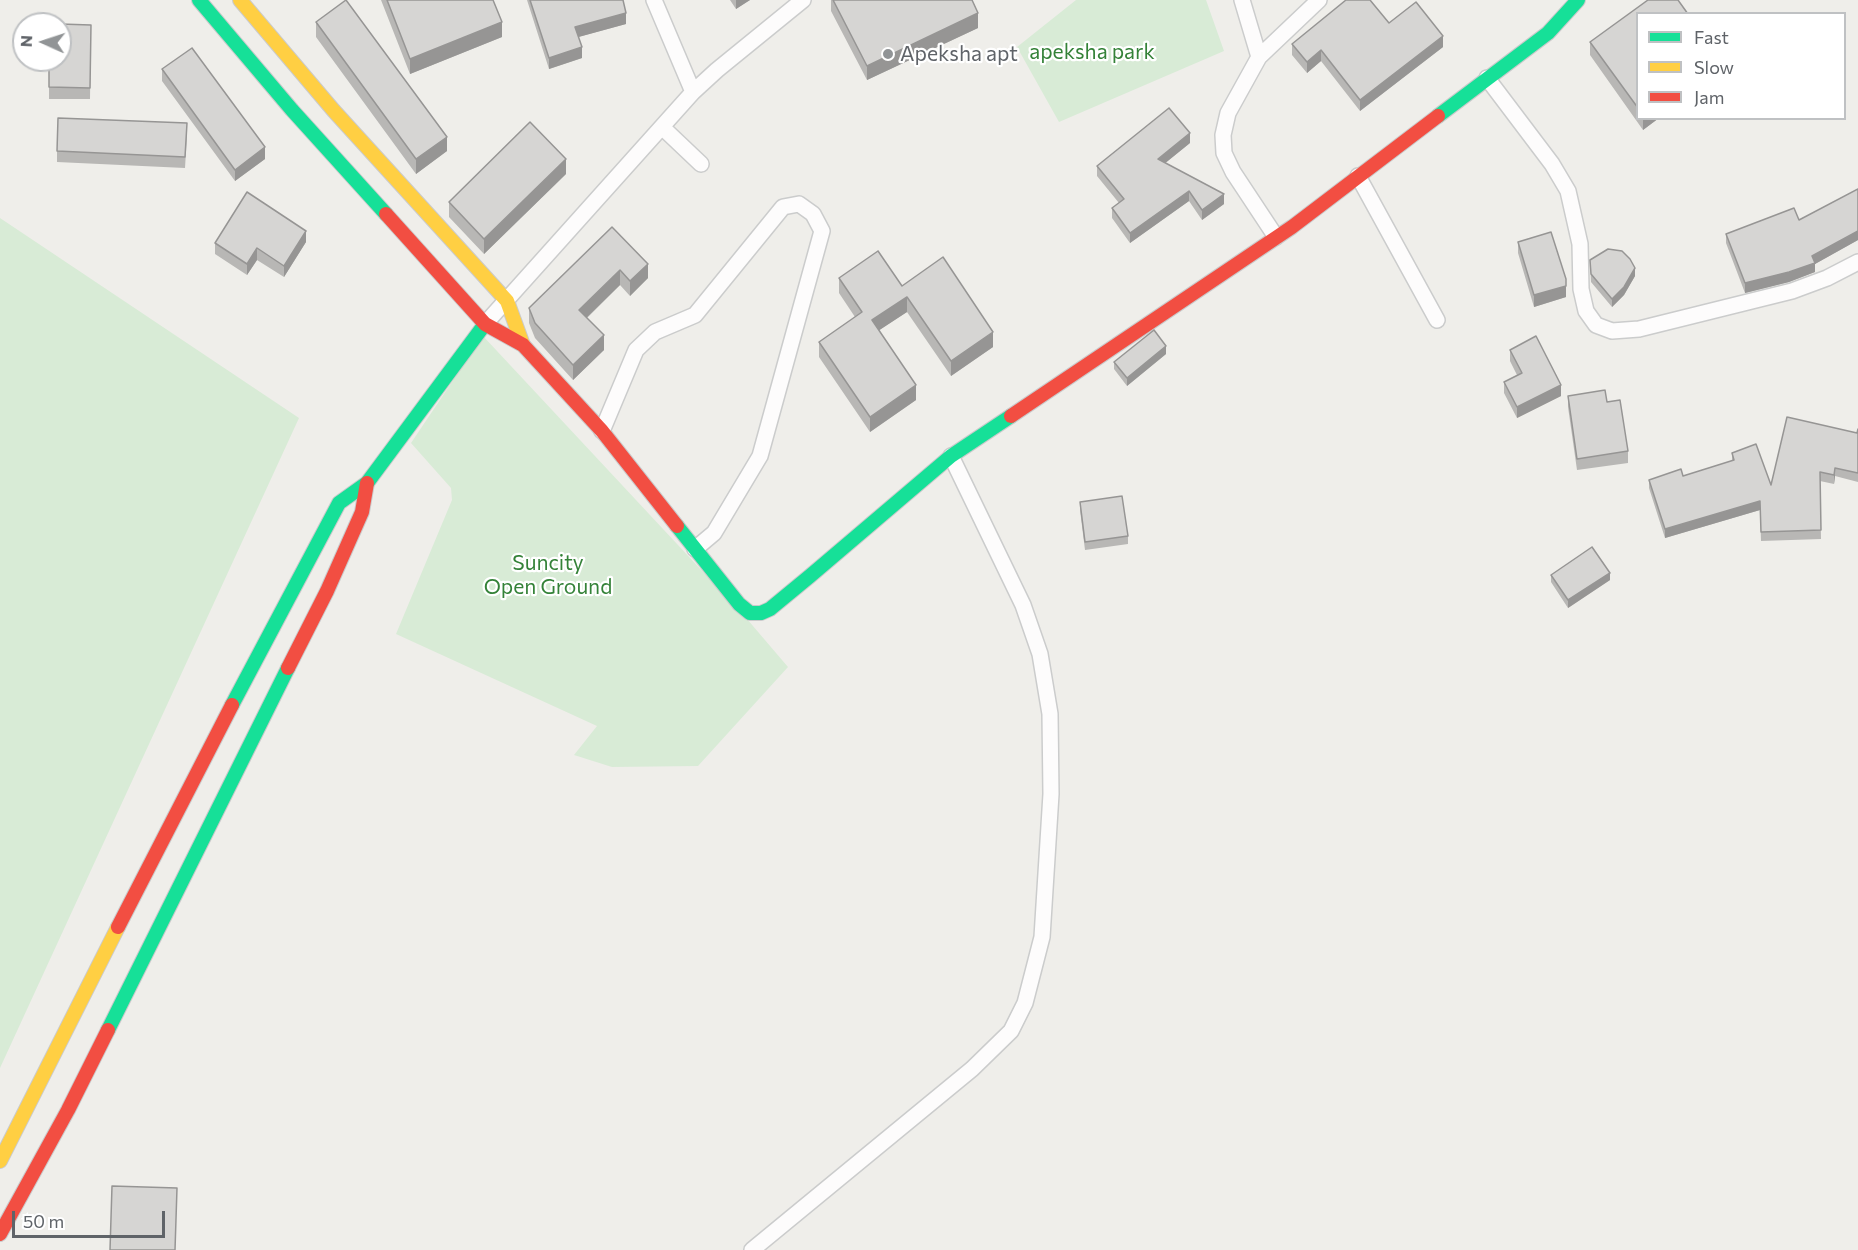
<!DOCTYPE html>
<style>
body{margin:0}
#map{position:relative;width:1858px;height:1250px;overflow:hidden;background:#efeeea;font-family:Commissioner,sans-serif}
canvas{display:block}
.legend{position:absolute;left:1636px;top:12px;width:210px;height:108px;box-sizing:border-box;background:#fff;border:2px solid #bfc1c3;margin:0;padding:8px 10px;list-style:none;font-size:18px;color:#5f6368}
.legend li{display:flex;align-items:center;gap:12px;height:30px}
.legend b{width:30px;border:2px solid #bfc1c3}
.north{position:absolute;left:12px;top:12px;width:60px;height:60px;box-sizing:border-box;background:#fff;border:2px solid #bfc1c3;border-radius:50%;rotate:273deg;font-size:16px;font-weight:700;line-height:24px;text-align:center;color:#5f6368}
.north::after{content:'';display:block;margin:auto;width:21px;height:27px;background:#919496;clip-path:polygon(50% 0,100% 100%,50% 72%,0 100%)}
.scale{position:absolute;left:12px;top:1211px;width:153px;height:27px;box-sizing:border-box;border:3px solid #5f6368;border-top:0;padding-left:8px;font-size:18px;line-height:21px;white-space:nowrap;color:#5f6368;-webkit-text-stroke:4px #fff;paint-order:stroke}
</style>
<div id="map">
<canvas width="1858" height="1250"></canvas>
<ul class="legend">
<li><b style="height:8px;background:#16e098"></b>Fast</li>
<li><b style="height:8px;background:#ffcf43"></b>Slow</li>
<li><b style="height:8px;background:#f24e42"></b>Jam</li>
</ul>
<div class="north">N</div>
<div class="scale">50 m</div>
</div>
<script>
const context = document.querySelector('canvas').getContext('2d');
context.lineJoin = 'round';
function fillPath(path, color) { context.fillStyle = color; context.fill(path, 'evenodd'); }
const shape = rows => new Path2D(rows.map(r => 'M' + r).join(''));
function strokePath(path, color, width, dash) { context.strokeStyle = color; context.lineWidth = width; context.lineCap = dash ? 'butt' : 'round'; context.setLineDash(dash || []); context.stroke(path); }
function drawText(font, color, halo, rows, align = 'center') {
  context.font = font + ' Commissioner,sans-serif'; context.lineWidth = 4.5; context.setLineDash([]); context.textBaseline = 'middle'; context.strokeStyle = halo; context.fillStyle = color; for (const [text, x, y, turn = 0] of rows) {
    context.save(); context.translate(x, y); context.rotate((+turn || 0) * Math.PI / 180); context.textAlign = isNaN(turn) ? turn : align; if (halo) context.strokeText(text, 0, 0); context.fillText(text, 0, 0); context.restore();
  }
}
fillPath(shape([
 [1076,0,1206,0,1224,51,1059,122,1017,47],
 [0,218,299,418,0,1068],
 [483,336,747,619,788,667,698,766,612,767,574,755,597,726,396,634,452,500,451,488,411,443]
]), '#d8ebd6');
const street = shape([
 [654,0,693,92],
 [1242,0,1259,57,1319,0],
 [1259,57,1228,113,1223,135,1224,153,1233,172,1276,237],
 [1487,78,1552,164,1568,191,1580,244,1581,289,1586,311,1596,325,1612,331,1639,329,1792,291,1827,278,1858,262],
 [662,127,701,164],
 [1358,176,1437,320],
 [485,324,693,92,717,70,803,0],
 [602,431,636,350,655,332,695,315,783,207,799,204,813,214,822,231,760,456,714,533,695,549],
 [752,1250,972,1069,1011,1031,1025,1003,1042,937,1051,794,1050,714,1040,654,1023,605,951,456]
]);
const fast = shape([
 [199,0,292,110,386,214],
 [1438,116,1548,33,1578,0],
 [677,526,739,604,750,613,761,613,770,609,810,576,951,456,1011,416],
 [232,705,339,503,367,483,485,324],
 [108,1030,288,668]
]);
const slow = shape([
 [240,0,334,111,507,301,523,345],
 [0,1161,118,927]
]);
const jam = shape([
 [386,214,485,324,523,345,602,431,677,526],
 [1011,416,1292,227,1438,116],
 [288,668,327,591,362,512,367,483],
 [118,927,232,705],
 [0,1234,68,1110,108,1030]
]);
strokePath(street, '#cbcccc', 18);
strokePath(fast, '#cacacb', 16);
strokePath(slow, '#cacacb', 16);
strokePath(jam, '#cacacb', 16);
strokePath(street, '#fdfcfc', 15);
strokePath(fast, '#16e098', 14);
strokePath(slow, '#ffcf43', 14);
strokePath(jam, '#f24e42', 14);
fillPath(shape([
 [381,0,493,0,502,37,410,74],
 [527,0,623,0,626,24,578,37,582,58,549,69],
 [730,0,750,0,736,9],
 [831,0,972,0,978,28,867,80,831,11],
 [1638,14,1638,118,1659,118,1643,130,1590,55,1590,42],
 [316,22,447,151,416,174,316,37],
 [1389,23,1443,47,1360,111,1321,61,1307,73,1292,55,1292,44],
 [91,25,90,99,49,99,49,60],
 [162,69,265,159,235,181,162,81],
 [187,135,185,168,57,162,57,151],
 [1190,143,1165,163,1224,204,1202,220,1189,201,1130,243,1112,218,1112,208,1119,203,1097,176,1097,166],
 [566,174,484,254,449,217,449,202],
 [1858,189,1858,240,1815,264,1815,272,1789,282,1745,293,1726,243,1726,234,1799,220],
 [612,227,648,278,630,296,620,285,587,318,604,350,573,380,535,338,529,323,529,308],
 [306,242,284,277,257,260,247,275,215,254,215,243],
 [1518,242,1566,297,1534,307,1518,253],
 [1590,260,1635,276,1624,295,1612,307,1591,282],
 [839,278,902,286,993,347,951,376,907,312,879,330,916,400,870,432,819,357,819,342,855,317,839,293],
 [1510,350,1561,396,1517,418,1504,393,1504,382,1517,375,1510,361],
 [1166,354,1127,386,1114,369,1114,362],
 [1568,396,1607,402,1628,451,1628,463,1577,470,1568,407],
 [1858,429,1858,482,1835,476,1834,484,1820,481,1821,539,1761,541,1760,510,1665,538,1649,488,1649,480,1683,476,1732,461,1732,453,1771,485,1857,433],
 [1080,502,1128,536,1128,544,1085,550,1080,510],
 [1551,575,1610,580,1568,608,1551,582]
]), '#b8b7b5');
fillPath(shape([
 [736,0,750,0,736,9],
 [626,13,626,24,575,38,575,27],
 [978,13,978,28,867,80,867,66],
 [502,22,502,37,410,74,410,59],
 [1443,36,1443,47,1360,111,1360,100],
 [582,47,582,58,549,69,549,58],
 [1321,50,1321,61,1307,73,1307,62],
 [1643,118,1659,118,1643,130],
 [1190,133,1190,143,1158,169,1158,159],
 [447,137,447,151,416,174,416,159],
 [265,147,265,159,235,181,235,170],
 [566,159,566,174,484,254,484,239],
 [1189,191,1189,201,1130,243,1130,233],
 [1224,194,1224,204,1202,220,1202,210],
 [306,231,306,242,284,277,284,266],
 [1858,231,1858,240,1815,264,1815,272,1789,282,1745,293,1745,283,1812,256],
 [257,248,257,260,247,275,247,264],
 [648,264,648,278,630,296,630,281],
 [1635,268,1635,276,1624,295,1612,307,1612,299],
 [620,270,620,285,579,325,579,310],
 [1566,286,1566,297,1534,307,1534,295],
 [907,297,907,312,872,335,872,320],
 [993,332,993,347,951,376,951,361],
 [604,335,604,350,573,380,573,365],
 [1166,346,1166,354,1127,386,1127,378],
 [916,385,916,400,870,432,870,417],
 [1561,385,1561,396,1517,418,1517,407],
 [1835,468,1835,476,1834,484,1834,475],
 [1760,501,1760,510,1665,538,1665,529],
 [1610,573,1610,580,1568,608,1568,600]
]), '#969594');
const building = shape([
 [346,0,447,137,416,159,316,22,346,0],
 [387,0,493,0,502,22,410,59,387,0],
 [530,0,623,0,626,13,575,27,582,47,549,58,530,0],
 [833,0,972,0,978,13,867,66,833,0],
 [1346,0,1370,0,1389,23,1416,2,1443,36,1360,100,1321,50,1307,62,1292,44,1346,0],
 [1648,0,1678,0,1688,14,1638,14,1638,108,1590,42,1648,0],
 [60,24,91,25,90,88,49,87,49,60,60,60,60,24],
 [192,48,265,147,235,170,162,69,192,48],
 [1169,108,1190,133,1158,159,1224,194,1202,210,1189,191,1130,233,1112,208,1124,199,1097,166,1169,108],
 [58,118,187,123,185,157,57,151,58,118],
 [530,122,566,159,484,239,449,202,530,122],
 [1858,189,1858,231,1812,256,1815,263,1789,272,1745,283,1726,234,1794,208,1799,220,1858,189],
 [247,192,306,231,284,266,257,248,247,264,215,243,247,192],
 [612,227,648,264,630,281,620,270,579,310,604,335,573,365,535,323,529,308,612,227],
 [1551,232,1566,279,1566,286,1534,295,1518,242,1551,232],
 [1608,249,1622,251,1630,259,1635,268,1624,287,1612,299,1591,274,1590,260,1608,249],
 [878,251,902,286,943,257,993,332,951,361,907,297,872,320,916,385,870,417,819,342,862,312,839,278,878,251],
 [1154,330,1166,346,1127,378,1114,362,1154,330],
 [1536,336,1561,385,1517,407,1504,382,1522,373,1510,350,1536,336],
 [1605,390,1607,402,1620,400,1628,451,1577,459,1568,396,1605,390],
 [1787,417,1857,433,1858,429,1858,473,1835,468,1834,475,1820,472,1821,530,1761,532,1760,501,1665,529,1649,480,1681,469,1683,476,1734,460,1732,453,1756,444,1771,485,1787,417],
 [1122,496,1128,536,1085,542,1080,502,1122,496],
 [1592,547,1610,573,1568,600,1551,575,1592,547],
 [112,1186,177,1188,175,1250,110,1250,112,1186]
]);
fillPath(building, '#d6d5d3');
strokePath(building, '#969594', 1.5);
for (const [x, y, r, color] of [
 [888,54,6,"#919496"]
]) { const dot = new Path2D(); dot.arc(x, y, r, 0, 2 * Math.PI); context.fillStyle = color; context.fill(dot); strokePath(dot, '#fff', 2); }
drawText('21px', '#348238', '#fff', [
 ["apeksha park",1092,52],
 ["Suncity",548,563],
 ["Open Ground",548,587]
]);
drawText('21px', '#5f6368', '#fff', [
 ["Apeksha apt",900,54]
], 'left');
</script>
